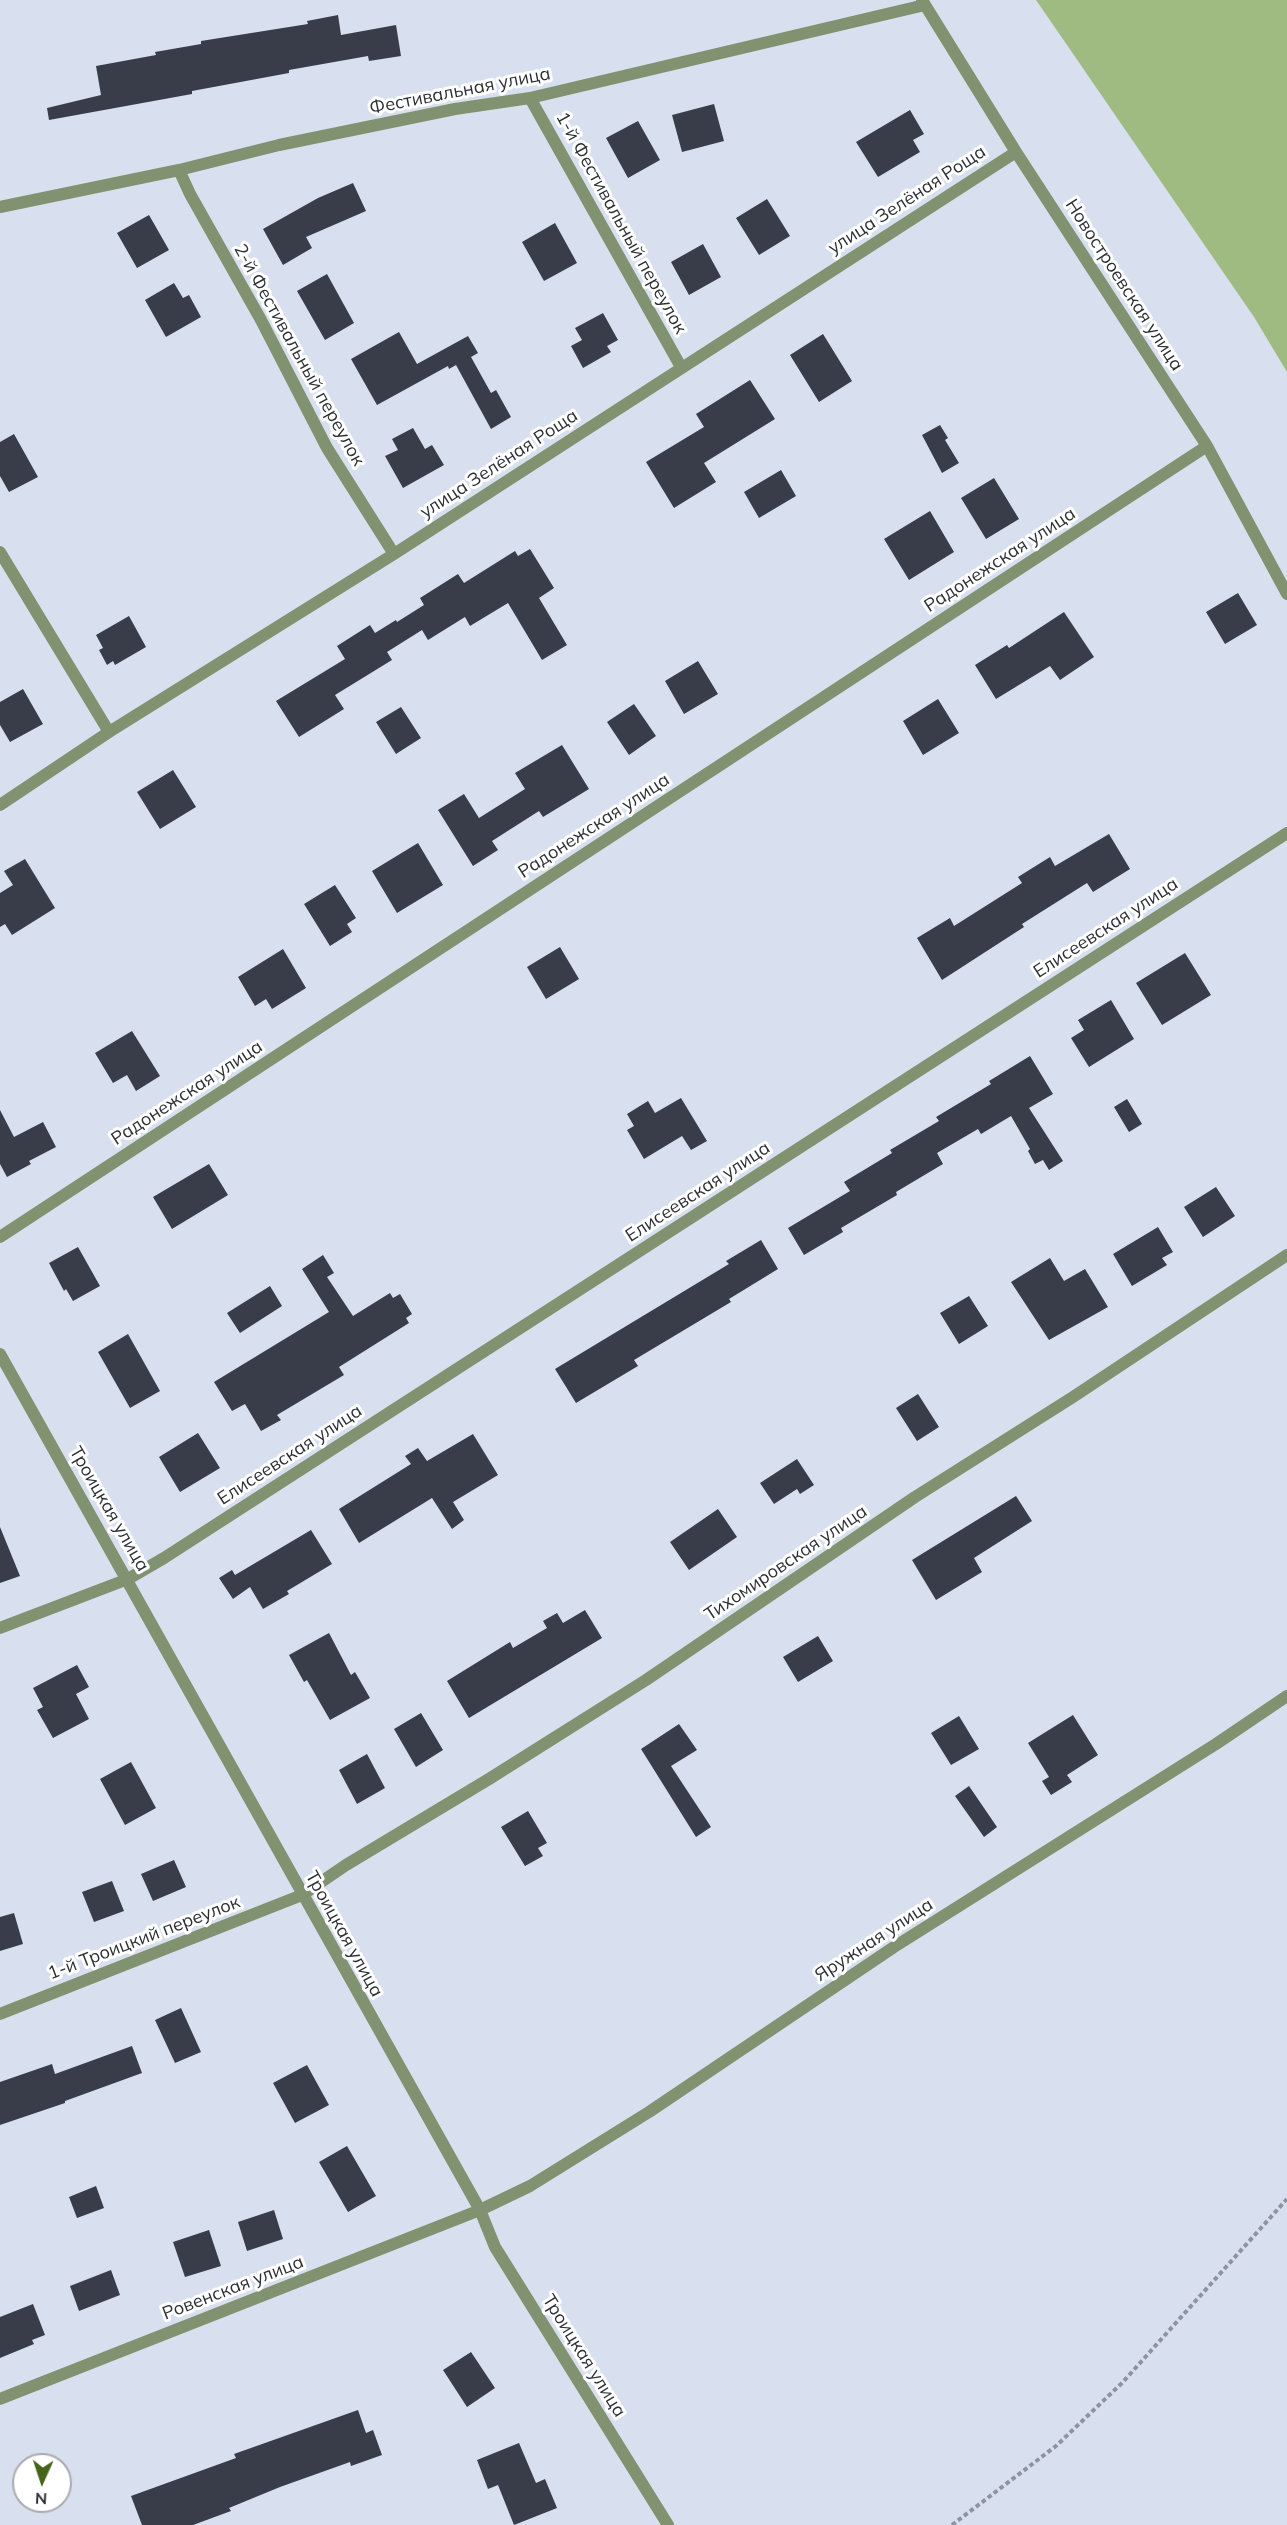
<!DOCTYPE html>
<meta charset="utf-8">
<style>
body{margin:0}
#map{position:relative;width:1287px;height:2525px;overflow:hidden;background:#d8dfee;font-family:Mulish,sans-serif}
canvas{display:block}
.north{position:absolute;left:12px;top:2453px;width:60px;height:60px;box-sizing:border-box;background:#fff;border:2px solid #aaabad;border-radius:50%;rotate:183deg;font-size:16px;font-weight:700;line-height:24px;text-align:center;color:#2b2e33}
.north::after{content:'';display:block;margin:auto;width:21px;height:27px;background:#456419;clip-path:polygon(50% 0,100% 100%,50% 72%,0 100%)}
</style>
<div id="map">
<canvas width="1287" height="2525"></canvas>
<div class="north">N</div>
</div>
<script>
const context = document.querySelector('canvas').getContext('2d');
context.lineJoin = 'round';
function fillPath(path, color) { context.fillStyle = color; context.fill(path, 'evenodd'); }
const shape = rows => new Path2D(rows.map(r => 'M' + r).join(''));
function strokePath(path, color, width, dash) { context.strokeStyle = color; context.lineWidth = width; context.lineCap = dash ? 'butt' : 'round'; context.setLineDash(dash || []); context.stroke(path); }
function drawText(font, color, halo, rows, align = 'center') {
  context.font = font + ' Mulish,sans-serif'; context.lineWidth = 6; context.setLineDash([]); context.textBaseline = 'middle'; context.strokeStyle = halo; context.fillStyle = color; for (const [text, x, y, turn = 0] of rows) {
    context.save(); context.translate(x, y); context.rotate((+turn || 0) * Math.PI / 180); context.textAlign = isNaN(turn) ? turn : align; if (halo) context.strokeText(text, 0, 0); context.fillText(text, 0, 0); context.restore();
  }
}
fillPath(shape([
 [1036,0,1287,0,1287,372,1254,317]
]), '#9fbb81');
fillPath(shape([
 [338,15,341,35,396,25,401,56,369,61,368,56,289,70,289,73,192,91,192,94,49,120,47,108,101,95,96,66,156,55,155,52,201,44,201,41,308,24,307,21],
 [714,104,724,141,682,152,672,115],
 [910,110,924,134,913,140,920,152,878,177,856,142],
 [638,121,660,160,628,178,606,138],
 [353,183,366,211,306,237,312,248,283,265,263,229,318,198],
 [767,199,790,236,759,255,736,218],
 [149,215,169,250,137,268,117,233],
 [555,223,577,263,544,281,522,242],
 [703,244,721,277,689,295,671,262],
 [327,274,354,323,325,340,297,291],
 [174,283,183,298,189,295,201,317,166,337,145,300],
 [603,313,618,340,607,346,611,352,583,368,571,346,582,340,575,328],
 [399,332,417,364,468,336,478,353,471,357,491,393,496,390,511,417,491,429,456,365,449,369,448,366,377,405,351,359],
 [823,334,852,381,819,402,790,355],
 [750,380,775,419,704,463,716,482,674,508,646,462,704,427,696,414],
 [940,425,948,438,945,440,959,463,942,473,922,435],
 [413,428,425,449,432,445,444,465,403,488,385,456,398,450,392,439],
 [14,434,38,477,9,492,0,476,0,442],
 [781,470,796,496,759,518,744,492],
 [994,478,1019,519,986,539,961,498],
 [930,511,954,552,909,580,884,539],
 [530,549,554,588,539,598,567,645,542,660,508,603,470,626,465,617,428,640,422,630,387,652,392,660,335,695,344,709,299,737,276,701,345,659,337,646,370,625,375,633,396,620,397,622,424,605,420,598,458,574,464,583,515,551,518,556],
 [1238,593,1257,625,1225,644,1206,612],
 [1064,612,1094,657,1060,680,1050,666,996,699,975,665,1007,645,1009,648],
 [129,616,146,647,115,665,113,661,107,665,99,650,103,648,96,635],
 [698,661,718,694,684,714,665,681],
 [23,689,43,724,10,742,0,725,0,702],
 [938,699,959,733,923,755,903,721],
 [634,704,656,736,629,755,607,722],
 [401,707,421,738,396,754,376,722],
 [562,745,589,789,543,817,539,811,492,841,498,850,473,866,438,810,464,794,479,818,525,789,515,773],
 [173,770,196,807,160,829,137,792],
 [1109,834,1130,869,1093,892,1087,883,1022,924,1024,927,942,980,917,938,950,918,954,926,1022,883,1018,877,1050,857,1055,866],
 [418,843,443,885,397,913,372,871],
 [25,859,55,908,12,935,5,924,0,927,0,893,13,885,4,871],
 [335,885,356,918,347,924,352,932,330,946,304,904],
 [560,947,579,979,546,999,527,967],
 [283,949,306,988,272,1009,266,999,255,1006,238,977],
 [1185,953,1211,995,1162,1025,1136,983],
 [1111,1000,1134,1039,1089,1067,1071,1038,1084,1030,1078,1020],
 [132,1031,160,1076,136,1091,127,1075,113,1083,95,1053],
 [1030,1056,1053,1094,1029,1108,1063,1161,1049,1170,1043,1160,1035,1164,1028,1151,1030,1149,1011,1116,981,1134,978,1129,937,1153,943,1164,896,1192,897,1195,841,1228,843,1232,804,1255,788,1228,850,1191,844,1182,892,1153,890,1150,939,1121,936,1117,991,1084,989,1081],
 [681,1098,707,1141,691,1150,682,1136,644,1159,627,1130,634,1126,627,1114,648,1101,655,1113],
 [1127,1099,1142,1124,1129,1132,1114,1107],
 [0,1110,14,1137,43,1122,56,1147,29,1161,31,1164,7,1177,0,1164],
 [209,1164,228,1195,172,1229,153,1197],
 [1216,1187,1235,1216,1203,1237,1184,1207],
 [1158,1227,1173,1252,1162,1258,1167,1265,1132,1286,1113,1254],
 [761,1240,778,1269,729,1299,731,1302,634,1360,638,1366,576,1403,555,1369,729,1264,726,1261],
 [78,1247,100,1286,73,1301,66,1289,64,1291,49,1263],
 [323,1255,334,1273,327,1277,353,1316,390,1293,393,1298,400,1294,412,1314,406,1318,409,1323,339,1367,344,1375,277,1415,281,1420,261,1431,245,1404,232,1411,214,1382,329,1312,302,1269],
 [1050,1258,1064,1281,1085,1269,1108,1307,1049,1340,1011,1282],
 [270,1286,282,1306,240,1333,227,1313],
 [969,1296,988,1326,959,1344,940,1313],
 [128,1334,160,1391,130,1408,98,1352],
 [918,1394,939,1427,917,1441,896,1408],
 [198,1433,220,1468,180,1492,159,1457],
 [473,1434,498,1475,453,1502,464,1520,452,1529,432,1498,359,1543,339,1509,411,1464,405,1456,418,1448,427,1461],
 [797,1459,814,1485,800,1494,797,1489,774,1504,760,1483],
 [1016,1496,1032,1521,974,1558,982,1572,936,1600,912,1560],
 [718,1509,737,1537,689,1570,670,1542],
 [0,1527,20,1576,0,1583],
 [311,1530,332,1564,287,1591,289,1594,263,1609,250,1587,233,1599,219,1578,232,1570,235,1575],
 [585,1610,602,1638,469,1718,447,1681,510,1642,513,1648,547,1628,543,1621,557,1613,563,1623],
 [329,1633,351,1675,355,1672,370,1698,330,1720,307,1680,304,1682,289,1655],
 [818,1636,833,1661,798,1682,783,1657],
 [77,1665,89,1687,76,1694,89,1719,53,1738,37,1710,43,1707,33,1688],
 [421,1713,443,1750,416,1767,394,1729],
 [1073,1715,1098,1755,1067,1775,1072,1782,1051,1795,1042,1781,1049,1777,1028,1743],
 [959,1716,979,1749,951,1765,931,1733],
 [679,1724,697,1750,671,1766,711,1827,696,1837,641,1749],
 [367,1754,385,1788,357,1804,339,1770],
 [131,1762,156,1808,125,1825,100,1779],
 [969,1786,997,1827,984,1837,955,1796],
 [528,1811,547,1843,538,1848,543,1856,525,1866,501,1827],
 [174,1860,186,1887,153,1901,141,1874],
 [112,1881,124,1911,94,1922,82,1892],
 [14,1913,23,1944,0,1951,0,1917],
 [181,2008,201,2052,175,2063,155,2020],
 [132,2046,142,2073,65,2101,65,2103,0,2125,0,2082,52,2064,55,2074],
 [307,2065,329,2105,295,2123,273,2083],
 [347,2146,376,2196,348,2212,319,2162],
 [96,2186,104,2208,77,2218,69,2197],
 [274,2210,283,2239,247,2251,238,2222],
 [209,2230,221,2266,185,2277,173,2242],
 [111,2270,120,2295,79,2311,70,2286],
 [33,2304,45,2335,32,2340,34,2344,0,2358,0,2317],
 [471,2352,495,2388,467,2407,443,2370],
 [358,2410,366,2433,373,2430,382,2455,351,2466,350,2462,280,2487,229,2508,231,2511,193,2525,142,2525,131,2496,236,2458,234,2454],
 [519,2443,536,2483,545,2479,557,2508,514,2525,498,2485,488,2489,477,2460]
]), '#383d49');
strokePath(shape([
 [952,2525,1056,2446,1122,2383,1287,2199]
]), '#8e939e', 4, [4.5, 3]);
strokePath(shape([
 [922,0,1016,152,1207,446,1287,594],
 [530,98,681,367],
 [179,170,190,194,261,320,327,448,394,554],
 [0,207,179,170,279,145,455,109,530,98,925,5],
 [0,552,109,732],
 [0,805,109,732,394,554,1016,152],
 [0,1237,1207,446],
 [0,1354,480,2210,495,2247,668,2525],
 [0,1628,128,1579,164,1558,1287,833],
 [0,2014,302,1895,346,1865,489,1779,646,1680,915,1497,1073,1397,1287,1255],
 [0,2399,480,2210,530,2186,649,2112,894,1947,1216,1744,1287,1696]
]), '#819270', 12);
drawText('18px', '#2b2e33', '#fff', [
 ["Фестивальная улица",460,91,-11],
 ["улица Зелёная Роща",907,200,-33],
 ["1-й Фестивальный переулок",621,223,61],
 ["Новостроевская улица",1124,285,57],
 ["2-й Фестивальный переулок",299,355,61],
 ["улица Зелёная Роща",499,464,-33],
 ["Радонежская улица",1000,560,-33],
 ["Радонежская улица",594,826,-33],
 ["Елисеевская улица",1106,928,-33],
 ["Радонежская улица",187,1093,-33],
 ["Елисеевская улица",698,1192,-33],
 ["Елисеевская улица",290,1455,-33],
 ["Троицкая улица",109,1509,60],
 ["Тихомировская улица",786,1563,-34],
 ["Троицкая улица",344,1934,61],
 ["1-й Троицкий переулок",144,1938,-21],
 ["Яружная улица",874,1940,-33],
 ["Ровенская улица",233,2288,-21],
 ["Троицкая улица",584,2356,58]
]);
</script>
